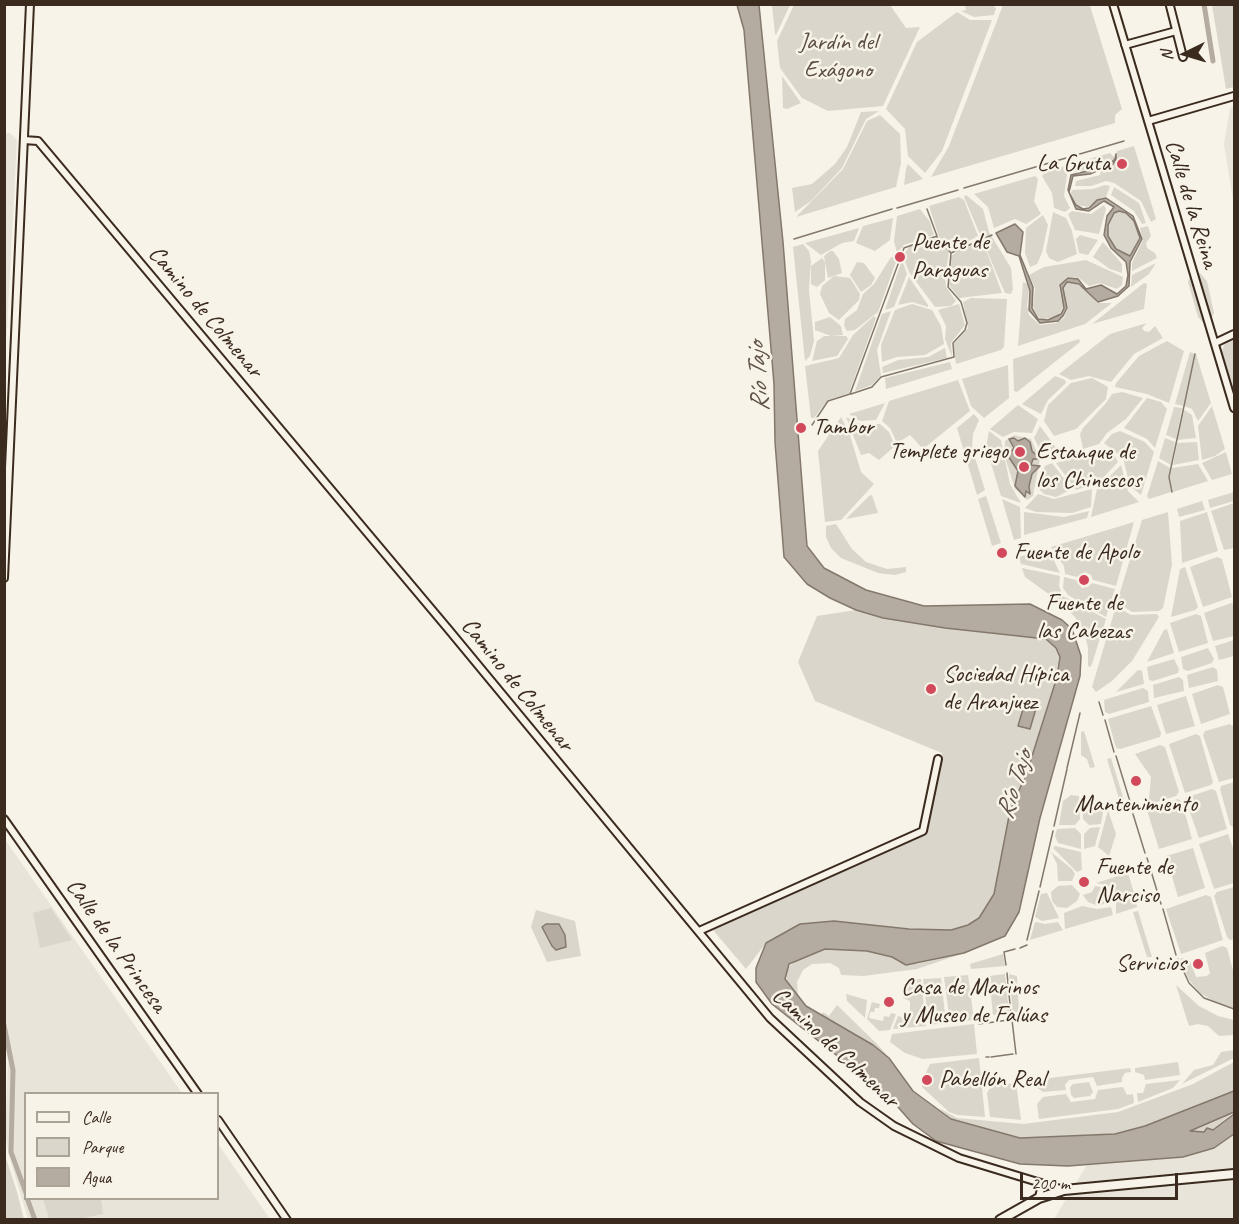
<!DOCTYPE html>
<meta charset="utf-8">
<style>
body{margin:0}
#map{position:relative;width:1239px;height:1224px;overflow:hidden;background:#f7f3e8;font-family:Caveat,sans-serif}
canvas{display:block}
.frame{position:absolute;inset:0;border:6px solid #3b2a1e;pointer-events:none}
.legend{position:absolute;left:24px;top:1092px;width:195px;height:108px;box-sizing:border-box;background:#f7f3e8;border:2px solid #aca397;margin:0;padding:8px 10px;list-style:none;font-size:18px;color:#3b2a1e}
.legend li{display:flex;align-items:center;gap:12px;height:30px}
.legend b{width:30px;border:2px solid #aca397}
.north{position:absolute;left:1155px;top:24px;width:60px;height:60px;-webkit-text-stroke:4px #f7f3e8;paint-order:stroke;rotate:265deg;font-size:16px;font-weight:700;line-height:24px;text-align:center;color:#3b2a1e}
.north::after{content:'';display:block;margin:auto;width:21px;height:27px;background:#3b2a1e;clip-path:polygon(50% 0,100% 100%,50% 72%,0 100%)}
.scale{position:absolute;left:1020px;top:1173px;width:158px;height:27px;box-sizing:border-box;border:3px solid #3b2a1e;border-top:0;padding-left:8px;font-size:18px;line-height:21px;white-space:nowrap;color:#3b2a1e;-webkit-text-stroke:4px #f7f3e8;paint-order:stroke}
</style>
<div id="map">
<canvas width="1239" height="1224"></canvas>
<div class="frame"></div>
<ul class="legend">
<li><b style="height:8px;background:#f7f3e8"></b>Calle</li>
<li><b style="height:16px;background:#dbd6cb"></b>Parque</li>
<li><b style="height:16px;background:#b4aca0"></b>Agua</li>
</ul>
<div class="north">N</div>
<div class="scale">200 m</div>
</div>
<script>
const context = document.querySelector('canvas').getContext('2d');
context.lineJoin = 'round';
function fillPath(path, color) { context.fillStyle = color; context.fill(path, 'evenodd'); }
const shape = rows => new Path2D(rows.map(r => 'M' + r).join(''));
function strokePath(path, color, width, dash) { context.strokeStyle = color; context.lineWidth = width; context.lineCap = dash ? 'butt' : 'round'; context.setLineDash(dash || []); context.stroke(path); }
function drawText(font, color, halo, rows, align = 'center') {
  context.font = font + ' Caveat,sans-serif'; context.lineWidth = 5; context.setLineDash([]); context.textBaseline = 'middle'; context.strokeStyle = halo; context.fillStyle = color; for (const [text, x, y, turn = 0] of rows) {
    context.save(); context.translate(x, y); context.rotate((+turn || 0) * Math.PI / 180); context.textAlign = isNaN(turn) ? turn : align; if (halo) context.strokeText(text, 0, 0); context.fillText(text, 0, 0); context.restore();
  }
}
fillPath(shape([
 [1234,106,1234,206,1224,144,1230,108],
 [5,133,10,133,17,140,5,366],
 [4,838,182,1093,26,1094,26,1198,218,1198,218,1144,270,1219,28,1219,9,1156,5,1132,8,1061,4,1041],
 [1234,1134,1234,1219,1054,1219,1088,1163,1183,1157,1214,1148]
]), '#e9e4d9');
fillPath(shape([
 [772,5,790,5,776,35,775,34],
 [794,5,890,5,906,28,920,27,883,106,828,111,802,98,780,68,777,41],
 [965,5,993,5,996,8,994,15,974,17,961,11,966,10],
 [1003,5,1090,6,1122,109,1115,115,1115,123,931,177,949,146],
 [1212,5,1234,5,1234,87,1226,89],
 [957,12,970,20,992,20,942,151,925,173,908,156,905,129,886,109,917,42],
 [782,76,801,103,787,109,783,108],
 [879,111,866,119,842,168,811,201,795,212,792,188,812,184,835,164,847,147,861,112],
 [880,115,900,134,901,163,896,187,796,217,843,169,867,121],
 [1134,146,1156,219,1151,222,1141,201,1114,183,1106,181,1091,186,1075,186,1076,181,1100,175,1101,171,1113,165,1117,151],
 [1110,153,1115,158,1106,165,1070,173,1072,164],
 [908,164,923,179,904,185,906,169],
 [1065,166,1067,175,1064,196,1070,208,1065,212,1054,208,1052,193,1042,176,1045,172],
 [1035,176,1038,179,1034,201,1041,214,1026,224,1015,219,994,228,988,207,974,194],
 [1105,185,1110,186,1106,197,1098,199,1088,207,1077,205,1071,193,1072,190,1093,189],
 [1114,187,1139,203,1146,223,1142,224,1134,211,1111,195],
 [966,195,983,209,989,232,1011,268,1013,289,1011,294,1005,293,964,197],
 [959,197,964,200,978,236,952,250,939,237,929,206],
 [1104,205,1106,209,1099,234,1075,230,1068,214,1072,211,1091,214],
 [920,209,930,222,934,235,904,245,897,253,894,241,897,216],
 [1119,211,1126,213,1134,221,1140,238,1130,256,1119,252,1108,236,1108,225,1114,213],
 [1053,212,1066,218,1072,231,1077,254,1058,262,1049,258,1046,251],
 [1043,215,1048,225,1042,253,1037,264,1030,267,1025,253,1026,228],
 [893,218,890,240,875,251,856,243,863,226],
 [1148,226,1151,236,1146,243,1147,248,1155,253,1157,258,1132,271,1132,263,1143,240,1140,228],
 [859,228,854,241,842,243,821,255,805,243],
 [1080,235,1098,240,1088,255,1079,253,1076,239],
 [937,238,949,252,945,277,946,287,956,301,951,306,935,307,909,272,903,256,910,246],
 [977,241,982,241,985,247,1002,293,959,298,949,285,950,257,959,250],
 [1103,242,1122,264,1122,273,1110,269,1093,257],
 [803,244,809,251,811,261,809,290,814,341,810,356,805,361,793,247],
 [830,251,833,251,839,259,842,273,828,278,824,256],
 [891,257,897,259,878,312,855,330,847,331,844,326,845,319,857,310,863,294,874,284],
 [822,258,825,262,825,280,817,287,811,284,811,266],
 [902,260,907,274,894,307,885,310],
 [1086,260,1123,277,1122,285,1117,289,1100,283,1089,286,1079,278,1068,277,1059,287,1063,307,1060,313,1055,318,1043,319,1037,317,1033,306,1035,288,1029,275,1044,267],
 [857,262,864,263,875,278,871,285,861,292,850,275],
 [1156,263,1149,274,1131,287,1132,275],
 [1200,273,1207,281,1214,313,1211,319,1197,274],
 [1190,275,1191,275,1208,328,1198,317,1188,282],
 [834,276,850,278,860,294,859,300,839,320,829,313,820,294,822,286],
 [909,277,928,305,928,307,912,302,898,305],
 [1023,282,1027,284,1029,291,1027,305,1029,315,1040,325,1056,323,1064,318,1068,308,1064,289,1067,283,1077,284,1087,290,1097,303,1112,303,1085,324,1018,346],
 [1144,283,1147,284,1144,309,1092,324],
 [971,298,1007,299,1004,347,1001,350,956,364,953,345,968,328,963,302],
 [912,304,932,310,941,326,944,344,925,355,897,357,882,362,881,345,895,310],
 [959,304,965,325,951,343,952,357,945,339,946,326,938,310],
 [891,311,877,350,881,375,872,385,855,391,882,314],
 [874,316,876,318,849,393,828,400,814,418,811,418,805,366,839,358,853,335],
 [830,317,841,326,843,335,831,336,815,330,815,322],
 [1147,323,1142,328,1144,331,1149,332,1155,326,1163,338,1134,354,1111,382,1089,376,1071,380,1059,374,1110,334],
 [824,336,846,336,848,339,837,356,812,361,817,341],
 [1234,337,1234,400,1221,355,1224,345],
 [1079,339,1080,342,1017,392,1014,391,1013,359],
 [1167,341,1184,351,1169,403,1147,394,1115,387,1116,383,1139,356],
 [945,348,947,358,883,373,882,367,898,360,928,357],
 [1190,352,1195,354,1183,406,1175,404],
 [1196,354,1211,403,1198,421,1192,409,1184,406],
 [950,362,952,369,886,389,885,378],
 [1008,365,1009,398,984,418,971,406,962,379],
 [1055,376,1065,380,1066,383,1048,400,1041,414,1022,404],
 [1092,378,1108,387,1106,399,1076,429,1054,436,1044,421,1048,405,1071,383],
 [958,380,970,411,923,449,910,435,897,443,890,428,882,421,889,401],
 [1122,392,1143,398,1126,419,1107,433,1099,444,1083,449,1080,434,1083,428,1106,403,1112,394],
 [1147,398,1161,402,1167,409,1155,448,1147,439,1124,428],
 [885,403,876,420,860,421,849,414],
 [1018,405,1038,419,1032,433,1014,432,1003,437,990,429],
 [1212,406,1225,449,1215,456,1202,460,1198,426],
 [1174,407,1182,408,1176,439,1166,435],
 [1183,409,1192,415,1196,438,1177,440],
 [974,414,979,420,973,434,972,448,985,490,977,495,957,428],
 [841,417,849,432,861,472,874,484,841,520,825,522,818,451],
 [846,417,860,424,880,424,889,432,895,446,879,460,869,453,861,455],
 [1040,426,1060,453,1059,458,1050,460,1043,456,1034,438],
 [989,431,1001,440,1010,484,1021,503,1001,496,986,447],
 [1120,431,1145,442,1154,452,1141,495,1130,486,1123,458,1104,443,1112,434],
 [1014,435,1031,439,1040,459,1033,496,1027,500,1015,489,1004,454,1005,441],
 [1165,438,1175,442,1171,465,1159,458],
 [1197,442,1199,460,1173,465,1177,443],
 [1101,449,1114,454,1118,462,1098,483,1076,490,1056,463],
 [1226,452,1232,474,1212,480,1202,463],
 [1158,461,1170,468,1169,478,1171,492,1149,499,1147,496],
 [1052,463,1072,489,1056,497,1044,494,1037,487,1045,466],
 [1198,464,1208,481,1173,492,1170,477,1172,468],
 [1121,465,1128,491,1139,502,1091,517,1097,489],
 [1092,489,1091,507,1072,513,1036,512,1025,508,1038,494,1054,499],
 [1234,492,1234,501,1210,508,1208,500],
 [872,495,878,513,846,519,869,496],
 [986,496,1001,543,992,546,978,499],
 [1002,499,1020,507,1021,538,1014,540],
 [1202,501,1205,510,1179,517,1177,509],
 [1234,503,1234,548,1224,550,1211,511],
 [1089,511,1087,518,1024,535,1024,512,1064,517],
 [1168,512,1172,565,1163,608,1159,611,1132,612,1117,602,1142,520],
 [1207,512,1218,551,1182,563,1180,521],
 [1134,522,1116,586,1093,580,1091,575,1085,572,1077,577,1065,574,1064,566,1051,547],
 [836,524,852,549,866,562,887,569,906,567,906,572,895,575,878,573,841,558,831,548,826,537,826,526],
 [1048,548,1060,573,1021,564,1019,557],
 [1217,557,1222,559,1232,597,1203,607,1190,567],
 [1185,567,1198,607,1195,610,1171,617,1180,569],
 [1022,568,1060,576,1059,586,1063,596,1106,619,1091,667,1088,666,1088,648,1085,635,1075,617,1061,603,1025,577],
 [1064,577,1076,580,1082,588,1088,587,1092,583,1115,589,1106,617,1068,595,1063,588],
 [1231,603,1234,604,1234,636,1213,641,1204,613],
 [1116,606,1131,615,1157,614,1159,617,1132,661,1112,681,1096,692,1092,687],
 [856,610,883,618,945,628,1046,639,1056,648,1060,657,1057,676,1027,772,1010,811,994,894,979,918,968,925,951,930,909,929,834,921,800,924,766,943,746,969,713,930,926,833,942,753,815,701,798,662,817,616],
 [1196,614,1201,616,1208,643,1179,652,1170,623],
 [1167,629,1174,653,1147,662,1164,630],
 [1234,640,1234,656,1219,660,1215,646],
 [1208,648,1214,659,1212,663,1188,671,1183,669,1181,657],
 [1174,659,1179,669,1178,673,1153,681,1149,680,1147,667],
 [1213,667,1217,670,1218,681,1189,688,1187,675],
 [1138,670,1142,671,1144,684,1116,692],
 [1179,677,1183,680,1184,691,1154,698,1153,685],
 [1218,685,1223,687,1230,714,1201,724,1192,694],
 [1143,688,1148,691,1149,702,1109,714,1105,712,1104,700],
 [1186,696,1195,726,1166,734,1157,705],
 [1151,706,1161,733,1160,737,1120,749,1116,748,1108,719],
 [1230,724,1234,727,1234,778,1219,782,1203,735,1205,731],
 [1084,731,1095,767,1090,768,1087,759,1081,755,1081,732],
 [1196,734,1200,736,1213,782,1211,785,1185,793,1169,744],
 [1160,745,1165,747,1179,792,1176,796,1153,803,1149,799,1151,777,1135,754],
 [1111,758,1127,810,1125,812,1123,812,1107,759],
 [1234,782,1234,828,1230,825,1220,789,1221,786],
 [1212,789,1216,791,1227,829,1199,838,1185,798],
 [1071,795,1079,796,1080,819,1075,825,1059,825,1063,801],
 [1083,798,1098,800,1104,806,1101,824,1089,825,1083,819],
 [1178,799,1182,802,1192,839,1159,849,1147,810],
 [1108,810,1116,834,1109,856,1098,847],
 [1100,827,1095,846,1084,849,1084,834,1090,828],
 [1075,828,1081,834,1081,849,1058,843,1055,836,1057,829],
 [1228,834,1234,851,1234,883,1214,889,1199,844],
 [1055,846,1081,852,1082,870,1077,872,1053,848],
 [1193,848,1205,888,1178,897,1166,856],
 [1051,852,1072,869,1075,874,1072,881,1058,881,1057,864],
 [1128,873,1134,893,1117,896,1107,885,1096,883],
 [1072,885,1080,894,1077,901,1067,908,1057,907,1052,901,1051,892,1058,886],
 [1095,886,1106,888,1113,900,1099,906,1088,902,1083,895,1092,892],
 [1234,887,1234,939,1230,940,1227,937,1214,896,1217,892],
 [1047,893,1059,918,1042,921,1035,917,1041,894],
 [1206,895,1211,897,1223,940,1181,954,1166,909],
 [1135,896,1137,907,1116,914,1116,902],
 [1082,906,1097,909,1111,907,1113,915,1065,929,1064,913],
 [51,908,72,940,40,948,33,913],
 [536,910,575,921,581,956,547,962,531,927],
 [1138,911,1152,957,1147,957,1133,912],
 [1035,922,1045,924,1058,922,1063,930,1030,940],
 [1222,946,1227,948,1234,974,1234,1008,1215,1002,1200,993,1189,980,1180,960,1182,958,1190,961,1196,977,1207,976,1210,973,1205,953],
 [825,949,868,951,892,957,898,962,917,964,964,953,917,969,863,976,841,975,839,968,830,963,812,964,803,970,797,982,798,995,803,1004,788,986,785,970,798,959],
 [1003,954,1005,966,971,969,970,964],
 [1005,974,1009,1013,993,1015,989,976],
 [1009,974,1017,976,1019,1012,1013,1012],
 [968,975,974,1020,950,1023,944,977],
 [941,978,946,1023,929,1025,923,979],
 [921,979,926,1026,893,1029,898,1016,906,1018,910,1011,910,1001,903,998,905,980],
 [1176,985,1199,1006,1218,1016,1234,1020,1234,1035,1219,1036,1208,1026,1198,1024,1189,1026],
 [846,994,867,1000,865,1018,847,1001],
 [872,1002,880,1004,879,1008,875,1008,874,1012,870,1012,869,1018,883,1021,884,1016,889,1017,891,1013,896,1014,890,1030,879,1031,867,1019],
 [837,1005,880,1047,889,1058,873,1045,821,1015,823,1012,829,1016],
 [974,1024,977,1054,923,1059,905,1053,890,1042,892,1034],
 [1234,1050,1234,1058,1182,1084,1194,1070,1213,1065,1221,1052],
 [979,1058,985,1117,958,1115,949,1112,922,1087,922,1081,930,1064],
 [1178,1062,1180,1075,1145,1080,1144,1075,1135,1072,1135,1068],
 [1234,1062,1234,1091,1145,1126,1115,1134,1020,1138,951,1119,939,1108,957,1118,1023,1124,1118,1112,1193,1084],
 [1130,1068,1131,1072,1125,1073,1122,1078,1122,1082,1097,1086,1093,1077,1069,1080,1065,1085,1066,1090,1043,1092,1035,1086,1034,1080],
 [1180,1080,1173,1088,1138,1102,1137,1093,1143,1093,1146,1084],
 [1089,1082,1093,1092,1090,1096,1074,1098,1071,1095,1070,1087,1073,1084],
 [1016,1083,1021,1120,990,1117,987,1093,991,1086],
 [1123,1087,1127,1095,1133,1094,1134,1103,1118,1109,1039,1119,1037,1104,1043,1097,1066,1094,1071,1102,1095,1099,1098,1090],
 [1234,1112,1213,1130,1190,1132,1193,1128],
 [4,1152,17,1192,24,1219,5,1219],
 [43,1199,101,1199,103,1214,79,1219,49,1219]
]), '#dbd6cb');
const water = shape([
 [737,5,759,5,783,242,807,546,824,568,866,590,924,606,1030,604,1062,620,1072,629,1081,656,1080,676,1040,818,1019,912,1005,936,964,953,906,965,892,957,867,951,825,949,789,964,785,979,806,1006,873,1045,889,1058,913,1091,951,1119,1020,1138,1115,1134,1145,1126,1234,1091,1234,1112,1190,1131,1204,1132,1207,1128,1213,1130,1234,1114,1234,1134,1214,1148,1183,1157,1068,1166,1020,1164,936,1141,913,1124,889,1097,772,1004,756,982,756,968,766,943,800,924,834,921,909,929,951,930,968,925,979,918,994,894,1010,811,1027,772,1057,677,1060,657,1056,648,1046,639,945,628,883,618,856,610,830,598,807,584,784,557,775,442,774,384,744,30,737,5],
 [1116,154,1116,159,1113,164,1090,174,1073,176,1069,192,1076,205,1083,209,1089,208,1097,200,1106,198,1133,216,1142,239,1130,262,1129,286,1118,296,1098,302,1079,284,1067,282,1063,288,1067,308,1063,316,1058,321,1040,323,1029,310,1030,291,1019,256,1007,252,996,233,1015,224,1023,232,1020,255,1033,287,1032,308,1038,319,1048,320,1061,314,1064,308,1060,285,1068,278,1078,279,1086,289,1101,285,1117,294,1126,286,1128,275,1126,262,1111,248,1104,235,1107,216,1114,207,1104,201,1089,211,1076,209,1068,190,1071,175,1107,166,1115,159,1116,154],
 [1119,211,1126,213,1134,221,1140,238,1130,256,1116,249,1108,236,1108,225,1114,213,1119,211],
 [1025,438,1030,442,1032,451,1040,459,1033,459,1031,465,1040,466,1032,474,1029,486,1030,494,1026,491,1025,497,1015,486,1018,471,1008,456,1014,448,1009,439,1014,438,1018,441,1025,438],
 [1025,702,1037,705,1030,729,1018,726,1025,702],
 [546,924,559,924,565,935,566,947,556,950,552,946,542,927,546,924]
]);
fillPath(water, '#b4aca0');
strokePath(water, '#84786c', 1.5);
strokePath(shape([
 [964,188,1124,141],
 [897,208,958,190],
 [794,239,892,209],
 [951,253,992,235],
 [851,394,872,387,881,377,954,357,953,343,965,330,967,323,961,302,948,287,951,253,937,237],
 [812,425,828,401,850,394,904,248,937,236,927,209],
 [1172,492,1169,477,1195,354],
 [1099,702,1103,715],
 [1105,720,1114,752],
 [1116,756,1132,808],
 [1067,768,1080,713],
 [1133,814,1145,853],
 [1054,826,1067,769],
 [1147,858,1161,904],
 [1040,887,1053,831],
 [1163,909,1176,955],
 [1027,940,1039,891],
 [1020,948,1027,945],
 [1178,959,1189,983,1204,998,1234,1009],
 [1006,965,1004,952,1015,949],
 [1007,973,1011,1015],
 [1012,1020,1016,1054],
 [987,1023,1008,1020],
 [979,1024,985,1023],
 [986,1057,989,1057],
 [991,1057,1013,1054]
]), '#84786c', 1.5);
strokePath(shape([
 [1204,4,1213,61],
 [4,1025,13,1070,11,1152,26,1193],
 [27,1198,35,1220]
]), '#b4aca0', 5);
const minor = shape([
 [1113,4,1234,408],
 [1170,6,1183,57],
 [1125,45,1176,31],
 [1148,121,1234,96],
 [24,140,38,141,449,630,770,1018,860,1102,894,1126,959,1158,1064,1190],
 [1215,343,1234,334],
 [4,578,30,4],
 [4,819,198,1094],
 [699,931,923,831,938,759],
 [218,1120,287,1220],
 [1038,1182,1041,1188,1039,1198]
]);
const major = shape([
 [1000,1220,1039,1198,1064,1190,1234,1174]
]);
strokePath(minor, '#3b2a1e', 10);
strokePath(major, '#3b2a1e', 12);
strokePath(minor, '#f7f3e8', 6);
strokePath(major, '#f7f3e8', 8);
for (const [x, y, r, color] of [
 [1122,164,6,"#d1495b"],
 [900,257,6,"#d1495b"],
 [801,428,6,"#d1495b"],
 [1020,452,6,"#d1495b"],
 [1024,467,6,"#d1495b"],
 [1002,553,6,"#d1495b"],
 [1084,580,6,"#d1495b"],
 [931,689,6,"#d1495b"],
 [1136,781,6,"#d1495b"],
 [1084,882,6,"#d1495b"],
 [1198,964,6,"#d1495b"],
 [889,1002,6,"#d1495b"],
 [927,1080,6,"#d1495b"]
]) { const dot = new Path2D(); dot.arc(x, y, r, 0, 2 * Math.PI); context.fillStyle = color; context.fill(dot); strokePath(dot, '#f7f3e8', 2); }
drawText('24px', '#5b4c41', '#f7f3e8', [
 ["Jardín del",838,43],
 ["Exágono",838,71]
]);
drawText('24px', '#3b2a1e', '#f7f3e8', [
 ["La Gruta",1110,164,"right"],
 ["Puente de",912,243],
 ["Paraguas",912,271],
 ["Tambor",813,428],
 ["Templete griego",1008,452,"right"],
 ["Estanque de",1036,453],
 ["los Chinescos",1036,481],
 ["Fuente de Apolo",1014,553],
 ["Fuente de",1084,604,"center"],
 ["las Cabezas",1084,632,"center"],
 ["Sociedad Hípica",943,675],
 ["de Aranjuez",943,703],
 ["Mantenimiento",1136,805,"center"],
 ["Fuente de",1096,868],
 ["Narciso",1096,896],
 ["Servicios",1186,964,"right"],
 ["Casa de Marinos",901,988],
 ["y Museo de Falúas",901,1016],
 ["Pabellón Real",939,1080]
], 'left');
drawText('24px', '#3b2a1e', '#f7f3e8', [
 ["Calle de la Reina",1191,204,73],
 ["Camino de Colmenar",205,312,50],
 ["Camino de Colmenar",517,685,51],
 ["Calle de la Princesa",116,946,55],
 ["Camino de Colmenar",835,1048,43]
]);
drawText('italic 26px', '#5f5145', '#f7f3e8', [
 ["Río Tajo",759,377,-94],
 ["Río Tajo",1015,785,-73]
]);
</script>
